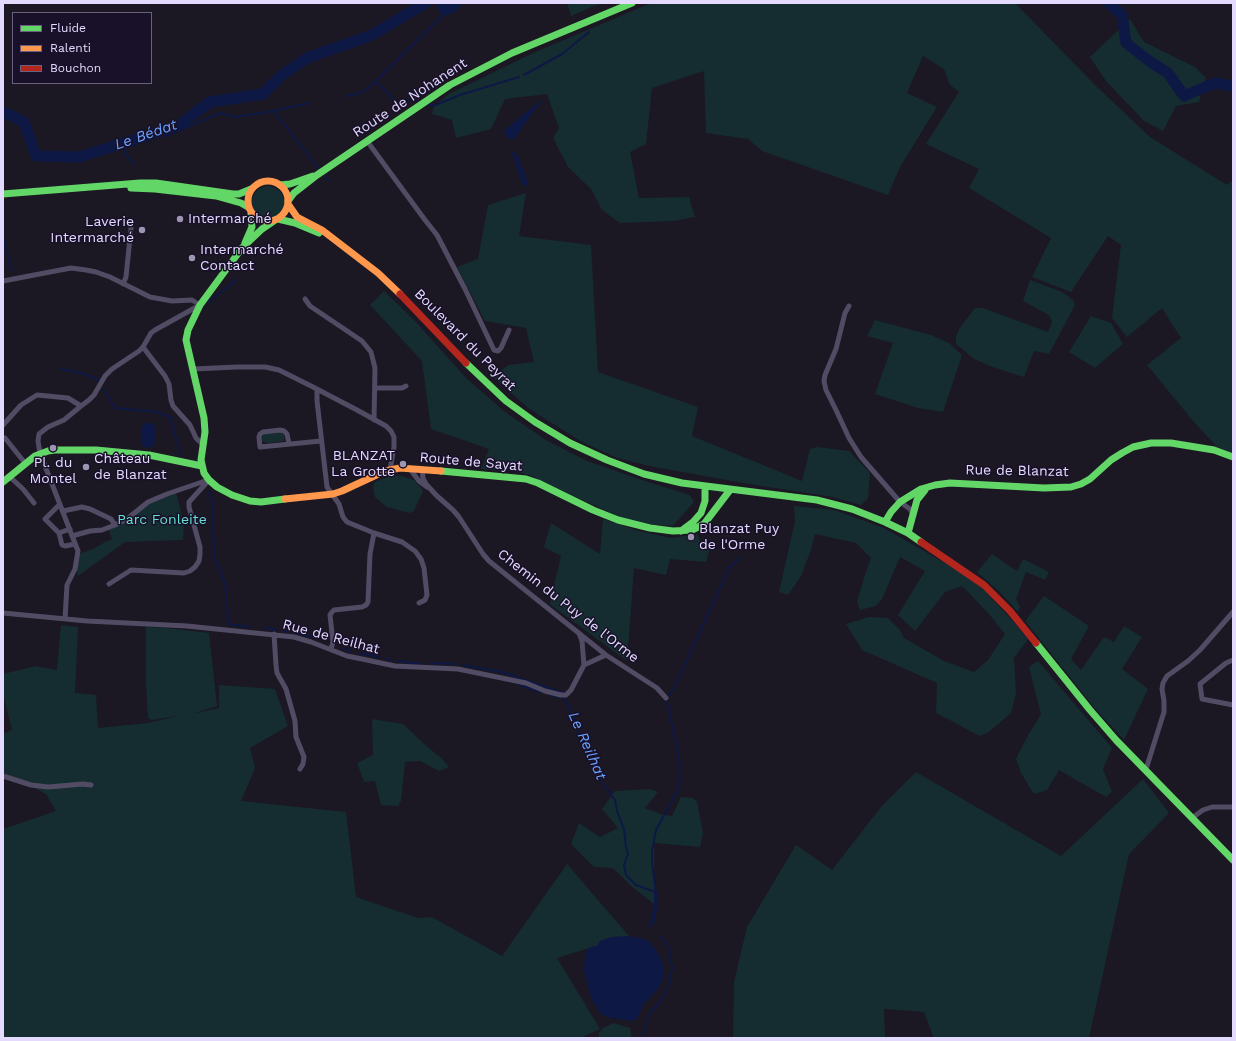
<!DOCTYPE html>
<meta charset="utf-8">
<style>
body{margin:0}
#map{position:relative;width:1236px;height:1041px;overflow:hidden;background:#1b1723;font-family:"Work Sans",sans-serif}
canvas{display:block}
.frame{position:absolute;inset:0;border:4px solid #e4dafe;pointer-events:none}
.legend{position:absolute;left:12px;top:12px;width:140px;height:72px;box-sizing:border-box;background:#191129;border:1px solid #6a617e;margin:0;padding:5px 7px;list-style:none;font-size:12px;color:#e4dafe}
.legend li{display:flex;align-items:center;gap:8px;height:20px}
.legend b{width:20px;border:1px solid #6a617e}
</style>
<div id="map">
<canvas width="1236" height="1041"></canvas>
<div class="frame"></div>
<ul class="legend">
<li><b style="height:5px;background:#63d668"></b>Fluide</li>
<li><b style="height:5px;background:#ff974d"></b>Ralenti</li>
<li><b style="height:5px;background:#b3261e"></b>Bouchon</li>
</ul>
</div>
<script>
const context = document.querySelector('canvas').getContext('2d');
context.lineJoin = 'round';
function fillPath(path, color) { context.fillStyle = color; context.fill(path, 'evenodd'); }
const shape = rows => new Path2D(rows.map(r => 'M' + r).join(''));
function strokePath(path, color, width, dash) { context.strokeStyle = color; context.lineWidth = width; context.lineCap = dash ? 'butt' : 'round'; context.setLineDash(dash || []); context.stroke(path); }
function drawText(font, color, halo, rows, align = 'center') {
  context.font = font + ' "Work Sans",sans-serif'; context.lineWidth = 3; context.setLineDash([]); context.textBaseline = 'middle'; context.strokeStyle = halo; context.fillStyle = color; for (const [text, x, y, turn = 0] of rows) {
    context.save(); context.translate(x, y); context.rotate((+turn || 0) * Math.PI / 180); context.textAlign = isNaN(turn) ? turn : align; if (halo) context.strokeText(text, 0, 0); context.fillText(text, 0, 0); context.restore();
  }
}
fillPath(shape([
 [567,3,610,3,596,5,571,16],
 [651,3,1015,3,1095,85,1150,137,1227,185,1233,180,1233,453,1217,447,1194,422,1147,365,1181,338,1162,308,1127,337,1112,318,1121,245,1108,236,1071,292,1032,277,1051,238,969,188,979,169,926,144,959,92,950,85,944,69,923,56,907,93,937,107,900,167,888,195,762,151,748,139,706,133,704,71,652,88,646,144,630,152,639,198,689,197,695,217,673,221,620,223,602,210,591,189,568,167,553,138,559,128,547,94,505,99,491,129,456,138,452,120,432,114,434,106,449,94,531,54],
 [1130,19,1144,42,1195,67,1206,78,1199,102,1176,106,1163,131,1144,121,1106,81,1090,57],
 '252 202a16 16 0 1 1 32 0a16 16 0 1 1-32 0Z',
 [526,193,519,236,591,245,598,372,698,407,692,436,802,481,810,449,817,447,849,451,870,473,868,499,861,505,833,497,749,484,649,466,617,458,582,442,528,408,492,376,509,365,534,362,526,328,485,321,457,267,478,259,488,205],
 [1030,280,1062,292,1073,300,1075,305,1049,354,1034,351,1024,377,990,366,974,359,956,344,956,337,959,329,975,308,983,308,1048,332,1052,322,1049,315,1023,301],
 [384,291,416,322,466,378,505,412,546,440,587,461,645,481,690,495,694,502,673,526,655,525,620,517,567,493,532,476,515,471,481,469,489,449,431,429,422,361,370,305],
 [1091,316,1111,323,1123,344,1095,368,1069,352],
 [875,320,931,335,949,343,962,355,943,412,918,408,875,394,893,343,867,336],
 [280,432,284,435,284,441,267,443,262,441,262,437,264,434],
 [393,475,402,476,414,480,419,485,423,491,414,511,409,513,387,507,375,497,373,487,375,482],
 [176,493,184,523,183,540,125,542,78,576,77,571,79,554,93,549,105,542,112,539,109,530,148,503],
 [794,506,834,510,884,528,957,570,980,586,1010,618,1028,639,1014,658,1016,693,1011,713,989,732,980,736,936,713,937,683,862,650,846,624,869,617,888,618,900,630,904,638,944,661,974,672,988,660,1005,634,989,614,962,586,945,592,915,631,898,615,925,571,900,557,882,599,876,606,860,610,857,601,864,578,871,558,856,543,815,534,811,550,801,576,788,595,779,592,795,521],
 [603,519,639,531,671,538,698,534,701,547,710,548,706,562,670,559,666,575,634,568,627,661,551,605,550,603,561,556,544,547,551,523,600,554],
 [992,554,1017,571,1023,559,1049,572,1045,580,1026,572,1016,599,1020,607,1018,612,1001,593,977,572],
 [1044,596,1089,626,1071,659,1081,670,1104,637,1114,642,1124,626,1142,637,1122,669,1148,689,1124,740,1097,711,1025,621],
 [61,625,78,627,75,693,96,695,98,728,148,723,178,716,151,720,148,718,146,685,146,627,166,628,209,633,217,706,192,714,219,708,219,685,275,689,288,726,250,748,255,768,241,801,346,812,356,897,418,918,432,917,502,956,567,864,629,936,557,958,600,1029,580,1038,3,1038,3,829,56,811,46,794,3,773,3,734,12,730,3,694,3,674,35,666,57,670],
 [1038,661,1112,748,1103,769,1112,792,1106,797,1059,770,1047,790,1034,794,1021,773,1016,759,1026,739,1041,714,1029,667],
 [372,719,403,724,423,743,441,758,449,767,439,771,420,761,405,762,401,801,398,806,381,805,375,781,364,782,357,763,373,755],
 [916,772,1061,856,1143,779,1169,813,1129,854,1089,1038,934,1038,924,1012,884,1009,885,1038,733,1038,734,982,747,927,796,845,832,870,881,807],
 [650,789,658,792,645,808,660,814,672,816,681,797,693,798,697,802,703,833,700,847,654,843,654,904,631,886,613,868,594,867,571,844,579,823,600,837,618,828,602,809,615,791],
 [613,1023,630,1028,632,1038,599,1038,599,1033,603,1028]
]), '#152d31');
fillPath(shape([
 [541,100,542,101,536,108,514,139,511,140,507,138,504,133,505,130],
 [514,151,515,152,519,159,529,185,525,186,522,184,512,153],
 [145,423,152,423,156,428,154,445,150,448,144,447,141,443,142,426],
 [629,936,640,938,649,941,660,956,663,964,664,976,659,988,644,1004,637,1019,632,1021,610,1018,601,1014,591,998,584,971,585,955,588,949,591,947,597,946,600,941,611,937]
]), '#0d1845');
strokePath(shape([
 [524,75,562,54,589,32],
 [376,81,400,106,409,100,416,101],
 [346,96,361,93,371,86,450,8],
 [429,105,433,106,460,95,519,77],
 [274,111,318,168],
 [166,136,220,113,235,117,274,111,309,103],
 [124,143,125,154,134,164],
 [325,176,329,181],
 [3,239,12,271],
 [209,302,237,279],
 [61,369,84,374,99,380],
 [104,389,115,408,158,412,172,418,171,422,181,455],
 [209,492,213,507,212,521,215,559,226,586,228,624,250,627],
 [264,628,277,630],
 [285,631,287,632],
 [294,633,313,637],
 [344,649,351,651],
 [360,653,378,657],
 [386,659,390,660],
 [397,661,422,664],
 [431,663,454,664],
 [463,665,502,672,563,693,581,736,588,746,598,768,599,779,615,800,617,811,624,829,626,847,628,854,624,865,626,875,636,885,655,892,655,905,650,927],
 [519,685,541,692],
 [549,694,561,698],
 [669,695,675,686,729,568,741,557],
 [650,926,654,921,657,902,652,863,652,851,656,830,677,792,680,779,679,757,673,730,668,706,665,701],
 [643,1035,649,1014,659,1003,669,985,672,968,669,948,660,936]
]), '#0d1845', 2);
strokePath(shape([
 [442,3,445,10,451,8,456,3],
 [1109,3,1122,15,1126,43,1152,63,1168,73,1184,96,1215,83,1233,86],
 [3,113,6,113,24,122,36,156,79,157,178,126,210,102,263,94,282,75,307,58,372,35,426,3]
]), '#0d1845', 11);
strokePath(shape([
 [367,141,425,220,437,235,465,289,494,350,498,351,501,348,509,330],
 [3,281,71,268,86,270,96,272,110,277,150,297,172,301,192,300,200,305,155,330,151,333,143,347,139,351,112,369,105,376,94,395,89,400,81,406,64,420,48,427,39,434,38,441,40,453,78,551,75,569,67,585,65,619],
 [123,284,126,277,131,228],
 [305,299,310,306,362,341,371,352,375,368,374,420],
 [849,306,845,313,836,349,825,375,824,381,826,390,836,410,849,438,861,457,900,502,910,509,913,515],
 [143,347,165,376,169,384,171,400,173,406,190,425,196,438,199,441,203,444],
 [193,369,237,367,265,367,279,370,313,387,357,410,386,426,391,431,394,437,394,447,390,470],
 [375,388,402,388,406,386],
 [317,389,317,401,327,487,339,504,343,517,347,522,374,533,370,554,368,602,366,605,362,607,334,610,332,612,330,615,333,642,331,649],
 [3,425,21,405,37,395,68,398,81,406],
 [3,438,5,438,25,463],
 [289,444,287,434,284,431,280,430,263,432,260,434,259,437,260,447,321,441],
 [410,469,419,481,427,487],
 [422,470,423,478,426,484,437,496,453,510,459,517,483,554,489,561,606,655,657,688,666,698],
 [10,477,23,489,34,503],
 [60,504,45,519,59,533,62,545,65,546,75,544],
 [63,511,82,507,90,509,111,519,115,525],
 [59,533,70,529],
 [374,533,402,542,415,551,421,559,424,568,427,595,425,600,419,603],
 [72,536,90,531,102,530,115,525,127,519,148,502,167,494,208,480],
 [109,584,131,570,184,573,190,571,195,567,199,561,200,554,200,547,189,507,189,502,209,480],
 [3,613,87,621,187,626,294,637,311,642,347,656,362,659,395,666,458,669,526,683,545,691,561,695,566,695,571,690,584,665,606,655],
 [579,633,582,641,584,665],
 [274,634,276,665,277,673,286,689,295,721,296,737,304,757,303,764,300,769],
 [1233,660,1226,663,1200,684,1202,699,1233,705],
 [1144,769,1147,766,1164,712,1164,701,1162,689,1163,683,1167,676,1188,661,1200,650,1233,612],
 [3,776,31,785,48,787,83,784,91,785],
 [1192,818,1203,810,1212,807,1233,807]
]), '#514c64', 5);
strokePath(shape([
 [280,185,290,184,313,176],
 [131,188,155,189,216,196,241,203,248,207],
 [3,194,140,183,156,183,233,194,239,194,251,189],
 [288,201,294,193,317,175,450,85,512,53,632,3],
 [278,219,295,223,319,233],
 [275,220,262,229,242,248,200,305,188,330,186,340,204,418,205,432,201,460,204,473,209,480,217,487,232,495,250,501,261,502,285,499],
 [245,243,252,227,251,214],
 [466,363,506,401,535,422,570,443,607,460,644,474,682,483,817,500,852,509,885,522,908,533,921,542],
 [441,471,526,479,538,483,593,510,618,520,650,528,673,531,692,530,704,524,730,490],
 [3,482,35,456,48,451,55,450,96,450,149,455,202,466],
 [885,522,891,512,900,502,921,489,935,485,950,483,1044,488,1071,487,1081,484,1090,479,1111,460,1122,453,1133,447,1151,443,1171,443,1214,450,1233,457],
 [681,531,693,522,701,513,705,501,705,487],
 [908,533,917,500,925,490],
 [1036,643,1090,710,1116,740,1233,860]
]), '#63d668', 7);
strokePath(shape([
 '248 201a20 20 0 1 1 40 0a20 20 0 1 1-40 0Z',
 [288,204,297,217,322,230,378,273,400,294],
 [285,499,333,494,342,491,385,471,400,468,441,471]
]), '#ff974d', 7);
strokePath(shape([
 [400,294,466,363],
 [921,542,984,585,1010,611,1036,643]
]), '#b3261e', 7);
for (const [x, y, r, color] of [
 [180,219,4,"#9e96b1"],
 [142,230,4,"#9e96b1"],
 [192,258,4,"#9e96b1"],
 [53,448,4,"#9e96b1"],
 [403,464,4,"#9e96b1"],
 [86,467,4,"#9e96b1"],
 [691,537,4,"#9e96b1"]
]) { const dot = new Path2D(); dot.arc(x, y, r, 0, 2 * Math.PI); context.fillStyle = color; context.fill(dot); strokePath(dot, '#191129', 1.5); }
drawText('14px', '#e4dafe', '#191129', [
 ["Route de Nohanent",410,98,-33],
 ["Boulevard du Peyrat",465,340,45],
 ["Route de Sayat",471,462,5],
 ["Rue de Blanzat",1017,471,1],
 ["Chemin du Puy de l'Orme",568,606,38],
 ["Rue de Reilhat",331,637,15]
]);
drawText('14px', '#e4dafe', '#191129', [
 ["Intermarché",188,219],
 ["Laverie",134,222,"right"],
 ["Intermarché",134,238,"right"],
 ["Intermarché",200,250],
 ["Contact",200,266],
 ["BLANZAT",395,456,"right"],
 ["La Grotte",395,472,"right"],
 ["Château",94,459],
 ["de Blanzat",94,475],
 ["Pl. du",53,463,"center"],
 ["Montel",53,479,"center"],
 ["Blanzat Puy",699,529],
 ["de l'Orme",699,545]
], 'left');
drawText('14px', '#66dfd3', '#191129', [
 ["Parc Fonleite",162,520]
]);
drawText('italic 15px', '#6aa2fc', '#191129', [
 ["Le Bédat",146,135,-19],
 ["Le Reilhat",587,746,66]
]);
</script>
